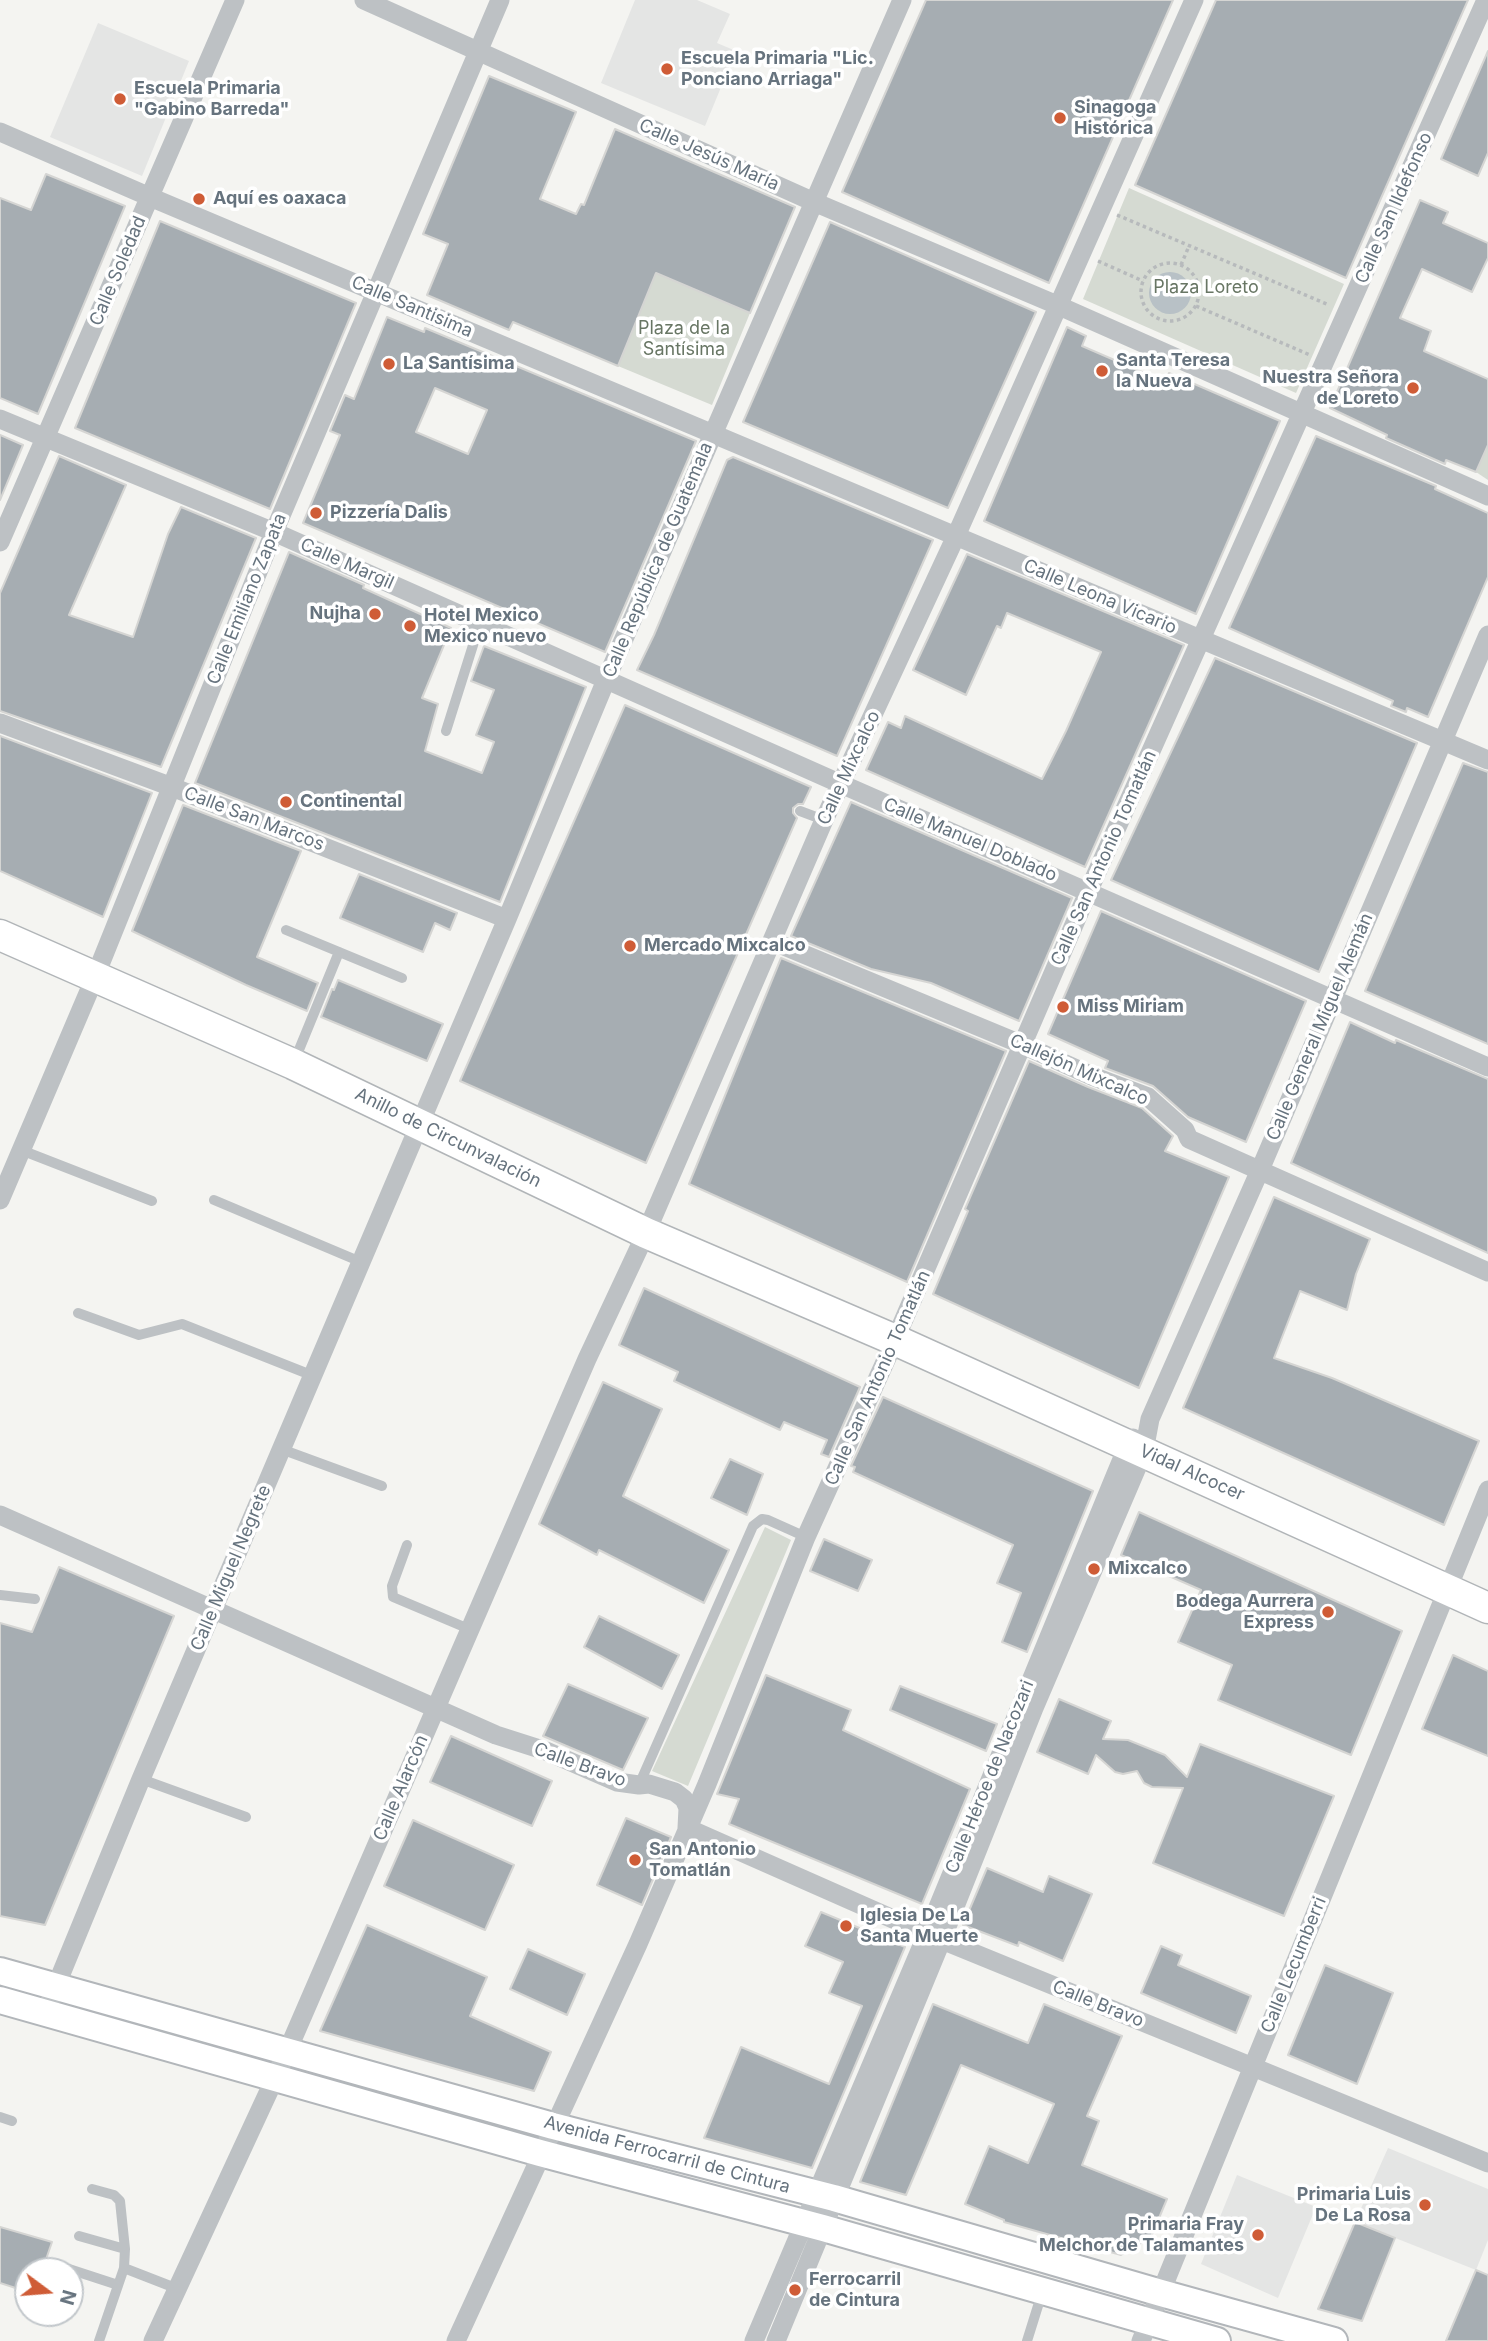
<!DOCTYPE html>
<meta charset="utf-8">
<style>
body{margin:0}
#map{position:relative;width:1488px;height:2341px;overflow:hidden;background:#f4f4f1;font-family:Inter,sans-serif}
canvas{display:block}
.north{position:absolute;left:14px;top:2257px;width:70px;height:70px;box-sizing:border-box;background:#fff;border:2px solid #c2c7cb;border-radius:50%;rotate:106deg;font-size:19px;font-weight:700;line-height:28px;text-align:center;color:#66737e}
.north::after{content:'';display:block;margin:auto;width:24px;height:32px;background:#cf5c36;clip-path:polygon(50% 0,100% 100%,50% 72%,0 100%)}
</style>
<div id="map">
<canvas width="1488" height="2341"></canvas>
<div class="north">N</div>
</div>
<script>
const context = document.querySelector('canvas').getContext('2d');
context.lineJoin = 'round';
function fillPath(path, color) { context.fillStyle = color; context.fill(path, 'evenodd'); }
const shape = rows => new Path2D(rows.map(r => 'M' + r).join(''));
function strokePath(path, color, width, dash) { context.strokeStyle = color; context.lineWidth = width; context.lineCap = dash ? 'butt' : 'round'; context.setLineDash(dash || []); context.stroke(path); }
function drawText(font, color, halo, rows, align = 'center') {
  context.font = font + ' Inter,sans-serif'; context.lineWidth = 7; context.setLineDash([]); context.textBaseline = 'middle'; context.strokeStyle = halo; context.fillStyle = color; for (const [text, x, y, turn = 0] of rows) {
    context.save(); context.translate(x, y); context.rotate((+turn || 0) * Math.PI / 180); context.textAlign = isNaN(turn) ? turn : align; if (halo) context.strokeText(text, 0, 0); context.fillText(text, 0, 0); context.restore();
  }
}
fillPath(shape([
 [635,0,697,0,730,14,717,43,736,51,705,126,601,83],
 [98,23,189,61,142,176,50,137],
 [1388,2148,1488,2189,1488,2240,1476,2270,1355,2222],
 [1237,2175,1316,2207,1278,2298,1201,2264]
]), '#e4e5e4');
fillPath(shape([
 [1129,188,1344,284,1296,393,1083,299],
 [656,273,750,313,712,405,618,366],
 [1488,445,1488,480,1476,472],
 [765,1527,791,1540,688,1786,652,1771]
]), '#d5dad2');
fillPath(shape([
 '1149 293a21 21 0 1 1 42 0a21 21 0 1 1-42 0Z'
]), '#b8c1c6');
const building = shape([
 [926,0,1173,0,1049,283,842,192,926,0],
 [1216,0,1468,0,1346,278,1135,185,1216,0],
 [1488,51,1488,153,1478,176,1441,159,1488,51],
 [489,76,576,112,540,199,576,214,581,204,584,205,615,129,795,207,750,313,656,273,618,366,513,322,509,330,427,295,448,244,423,234,489,76],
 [46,174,125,206,38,414,0,398,0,198,31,210,46,174],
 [1420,200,1448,212,1443,223,1488,243,1488,258,1472,292,1422,269,1400,318,1431,331,1424,351,1488,379,1488,445,1476,472,1446,460,1445,464,1386,438,1387,435,1330,408,1420,200],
 [160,221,356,303,270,509,75,428,160,221],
 [830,222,1036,312,948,508,743,422,830,222],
 [387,317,424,332,425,328,696,441,605,652,303,523,340,435,330,431,345,395,354,399,387,317],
 [435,388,487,410,468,454,416,432,435,388],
 [1067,327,1086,336,1082,346,1165,382,1169,373,1280,421,1196,614,984,521,1067,327],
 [0,435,23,445,0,500,0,435],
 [1316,436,1436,486,1435,489,1488,513,1488,577,1428,717,1407,708,1406,712,1391,706,1393,701,1229,628,1316,436],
 [59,456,126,485,69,615,133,637,168,534,181,507,256,538,161,767,0,711,0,593,59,456],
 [733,457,933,540,837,756,637,670,654,635,727,460,733,457],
 [289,552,364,585,363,588,451,628,422,698,438,704,425,751,482,773,494,742,476,735,494,690,471,681,484,646,586,687,500,902,195,783,289,552],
 [967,554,1184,645,1085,867,866,770,888,722,901,728,905,716,1042,779,1066,731,1101,652,1007,613,1001,628,997,626,966,695,913,670,967,554],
 [1215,658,1417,743,1319,972,1111,880,1215,658],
 [625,705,811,787,803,804,798,804,793,808,793,813,797,818,646,1163,460,1081,625,705],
 [0,736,152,793,103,917,0,871,0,736],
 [1463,763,1488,772,1488,1044,1365,991,1463,763],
 [851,802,1072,898,1019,1021,931,983,871,969,791,936,851,802],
 [183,805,301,851,257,957,318,983,307,1011,246,985,132,931,183,805],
 [359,874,457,913,450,930,435,923,423,952,340,918,359,874],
 [1101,911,1306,1001,1246,1142,1188,1117,1153,1086,1105,1068,1108,1061,1048,1034,1101,911],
 [781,958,1006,1051,907,1282,689,1184,781,958],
 [338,980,443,1024,427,1061,321,1017,332,989,334,990,338,980],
 [1350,1022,1395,1043,1396,1040,1488,1079,1488,1253,1291,1163,1350,1022],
 [1029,1061,1088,1087,1142,1108,1173,1136,1165,1151,1229,1177,1139,1388,933,1294,968,1211,965,1209,1029,1061],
 [1274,1197,1370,1239,1356,1274,1347,1310,1300,1291,1274,1358,1332,1378,1479,1441,1444,1525,1183,1408,1274,1197],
 [644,1288,860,1387,829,1457,821,1454,827,1440,784,1422,780,1430,674,1381,678,1372,619,1345,644,1288],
 [603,1382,662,1409,623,1496,729,1550,704,1603,599,1550,597,1555,539,1524,603,1382],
 [883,1397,1093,1491,1027,1652,1002,1642,1021,1593,997,1583,1013,1545,853,1472,855,1467,851,1466,883,1397],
 [730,1459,763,1474,747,1515,711,1498,730,1459],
 [1139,1512,1402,1631,1351,1755,1218,1700,1232,1665,1178,1642,1201,1590,1121,1555,1139,1512],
 [824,1539,872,1560,858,1591,810,1571,824,1539],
 [59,1567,174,1616,45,1925,0,1916,0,1623,32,1632,59,1567],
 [599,1616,679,1655,662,1689,584,1647,599,1616],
 [1453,1655,1488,1671,1488,1756,1422,1729,1453,1655],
 [766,1675,851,1710,843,1730,970,1789,922,1904,729,1824,739,1799,717,1794,766,1675],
 [568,1684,648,1718,623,1770,543,1736,568,1684],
 [900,1686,997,1724,986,1751,890,1710,900,1686],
 [1059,1699,1111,1721,1103,1739,1128,1740,1165,1755,1187,1777,1200,1744,1334,1796,1284,1916,1153,1863,1183,1788,1152,1787,1144,1783,1137,1771,1123,1774,1115,1772,1096,1755,1088,1774,1037,1752,1059,1699],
 [451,1736,552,1781,532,1826,430,1782,451,1736],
 [626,1818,671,1837,642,1905,597,1885,626,1818],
 [413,1820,514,1865,485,1930,384,1886,413,1820],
 [987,1868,1043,1892,1049,1876,1092,1894,1063,1961,1019,1942,1018,1946,963,1925,987,1868],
 [821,1912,905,1947,812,2168,704,2138,741,2047,829,2084,862,2006,829,1993,843,1962,805,1946,821,1912],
 [367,1925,487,1977,470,2016,551,2052,534,2091,320,2031,367,1925],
 [1161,1946,1182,1955,1178,1965,1251,1996,1236,2033,1141,1993,1161,1946],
 [528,1949,585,1974,567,2015,510,1989,528,1949],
 [1325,1965,1393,1993,1357,2084,1288,2055,1325,1965],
 [933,2004,1028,2043,1044,2004,1122,2036,1087,2116,1099,2121,1082,2165,1167,2199,1151,2237,1121,2255,1004,2222,1004,2220,965,2204,989,2146,1028,2163,1054,2104,961,2065,906,2195,860,2182,933,2004],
 [1355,2222,1395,2238,1362,2321,1318,2309,1355,2222],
 [0,2227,52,2242,42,2271,28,2271,28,2292,0,2283,0,2227],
 [1476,2270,1488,2275,1488,2341,1446,2341,1476,2270]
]);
fillPath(building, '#a6adb2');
strokePath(building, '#d5d5d3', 2);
const secondary = shape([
 [0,1971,553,2126,834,2198,1161,2293,1334,2341],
 [0,2000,540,2153,823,2228,1217,2341]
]);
const primary = shape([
 [0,935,293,1064,646,1233,895,1340,1488,1608]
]);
strokePath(secondary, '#b2b6ba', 30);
strokePath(primary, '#b1b5b8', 33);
strokePath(shape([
 [1117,215,1329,305],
 [1098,261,1143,281],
 '1141 292a29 29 0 1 1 58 0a29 29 0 1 1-58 0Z',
 [1181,265,1189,246],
 [1196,306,1310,355]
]), '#b7babc', 3.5, [3.5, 3.5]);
strokePath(shape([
 [446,731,480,623],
 [800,811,824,820],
 [286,930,402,978],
 [294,1062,339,952],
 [21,1150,152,1201],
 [214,1200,361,1262],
 [78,1313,139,1335,182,1324,311,1375],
 [281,1449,382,1486],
 [407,1545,392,1586,393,1597,469,1629],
 [0,1595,35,1599],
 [141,1779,246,1817],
 [639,1785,753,1526,762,1519,768,1520,806,1537],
 [0,2117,12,2121],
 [92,2189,114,2195,120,2201,125,2249,124,2268],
 [79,2236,125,2249],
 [69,2269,118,2285],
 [99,2341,124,2268,178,2289],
 [1027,2341,1042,2293]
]), '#bdc1c4', 10);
strokePath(shape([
 [364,0,814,202,1057,305,1488,496],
 [0,132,150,197,1488,760],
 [0,419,274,532,841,784,1488,1067],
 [0,542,235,0],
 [0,723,172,787,507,919],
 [772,941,1023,1045,1092,1076,1148,1097,1185,1130,1189,1139,1488,1272],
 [0,1200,95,977,274,532,500,0],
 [0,1515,496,1735,546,1751,617,1782,639,1785,649,1784,675,1792,684,1799,688,1808,687,1828,927,1934,1488,2163],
 [45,2013,141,1779,507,919,606,680,902,0],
 [153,2341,287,2052,587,1359,646,1233,824,820,956,536,1194,0],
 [456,2341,638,1944,707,1784,806,1537,895,1340,1089,890,1486,0],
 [754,2341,927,1934,1115,1476,1128,1445,1133,1438],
 [776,2341,942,1939,1034,1708,1144,1451,1150,1419,1260,1170,1488,635],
 [1141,2341,1488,1490]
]), '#bdc1c4', 19);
strokePath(secondary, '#fff', 26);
strokePath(primary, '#fff', 30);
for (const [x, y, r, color] of [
 [667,69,7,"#cf5c36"],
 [120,99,7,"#cf5c36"],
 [1060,118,7,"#cf5c36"],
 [199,199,7,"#cf5c36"],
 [389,364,7,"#cf5c36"],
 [1102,371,7,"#cf5c36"],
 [1413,388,7,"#cf5c36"],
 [316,513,7,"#cf5c36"],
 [375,614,7,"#cf5c36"],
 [410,626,7,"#cf5c36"],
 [286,802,7,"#cf5c36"],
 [630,946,7,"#cf5c36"],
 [1063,1007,7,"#cf5c36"],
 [1094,1569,7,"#cf5c36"],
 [1328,1612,7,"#cf5c36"],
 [635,1860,7,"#cf5c36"],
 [846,1926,7,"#cf5c36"],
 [1425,2205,7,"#cf5c36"],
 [1258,2235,7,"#cf5c36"],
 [795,2290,7,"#cf5c36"]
]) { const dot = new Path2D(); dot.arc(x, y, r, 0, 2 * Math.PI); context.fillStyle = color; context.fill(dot); strokePath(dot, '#fff', 2.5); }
drawText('bold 18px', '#66737e', '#fff', [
 ["Escuela Primaria \"Lic.",681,59],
 ["Ponciano Arriaga\"",681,80],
 ["Escuela Primaria",134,89],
 ["\"Gabino Barreda\"",134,110],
 ["Sinagoga",1074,108],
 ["Histórica",1074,129],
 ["Aquí es oaxaca",213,199],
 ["Santa Teresa",1116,361],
 ["la Nueva",1116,382],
 ["La Santísima",403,364],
 ["Nuestra Señora",1399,378,"right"],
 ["de Loreto",1399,399,"right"],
 ["Pizzería Dalis",330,513],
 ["Nujha",361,614,"right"],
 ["Hotel Mexico",424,616],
 ["Mexico nuevo",424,637],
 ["Continental",300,802],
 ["Mercado Mixcalco",644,946],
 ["Miss Miriam",1077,1007],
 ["Mixcalco",1108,1569],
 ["Bodega Aurrera",1314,1602,"right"],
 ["Express",1314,1623,"right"],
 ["San Antonio",649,1850],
 ["Tomatlán",649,1871],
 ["Iglesia De La",860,1916],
 ["Santa Muerte",860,1937],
 ["Primaria Luis",1411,2195,"right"],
 ["De La Rosa",1411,2216,"right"],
 ["Primaria Fray",1244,2225,"right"],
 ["Melchor de Talamantes",1244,2246,"right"],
 ["Ferrocarril",809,2280],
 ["de Cintura",809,2301]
], 'left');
drawText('18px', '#66737e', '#fff', [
 ["Calle Jesús María",709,155,24],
 ["Calle San Ildefonso",1394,208,-66],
 ["Calle Soledad",118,271,-67],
 ["Calle Santisima",412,307,23],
 ["Calle República de Guatemala",658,560,-67],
 ["Calle Margil",347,564,24],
 ["Calle Leona Vicario",1100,597,23],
 ["Calle Emiliano Zapata",247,599,-68],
 ["Calle Mixcalco",849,768,-65],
 ["Calle San Marcos",254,819,21],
 ["Calle Manuel Doblado",970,840,23],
 ["Calle San Antonio Tomatlán",1104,858,-66],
 ["Calle General Miguel Alemán",1320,1027,-67],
 ["Callejón Mixcalco",1079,1070,24],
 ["Anillo de Circunvalación",448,1138,26],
 ["Calle San Antonio Tomatlán",878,1378,-66],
 ["Vidal Alcocer",1192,1473,24],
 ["Calle Miguel Negrete",231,1568,-67],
 ["Calle Bravo",580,1765,20],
 ["Calle Héroe de Nacozari",990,1777,-68],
 ["Calle Alarcón",401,1788,-67],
 ["Calle Lecumberri",1294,1965,-68],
 ["Calle Bravo",1098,2004,22],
 ["Avenida Ferrocarril de Cintura",667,2155,15]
]);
drawText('18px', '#687664', '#fff', [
 ["Plaza Loreto",1206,288],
 ["Plaza de la",684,329],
 ["Santísima",684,350]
]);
</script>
